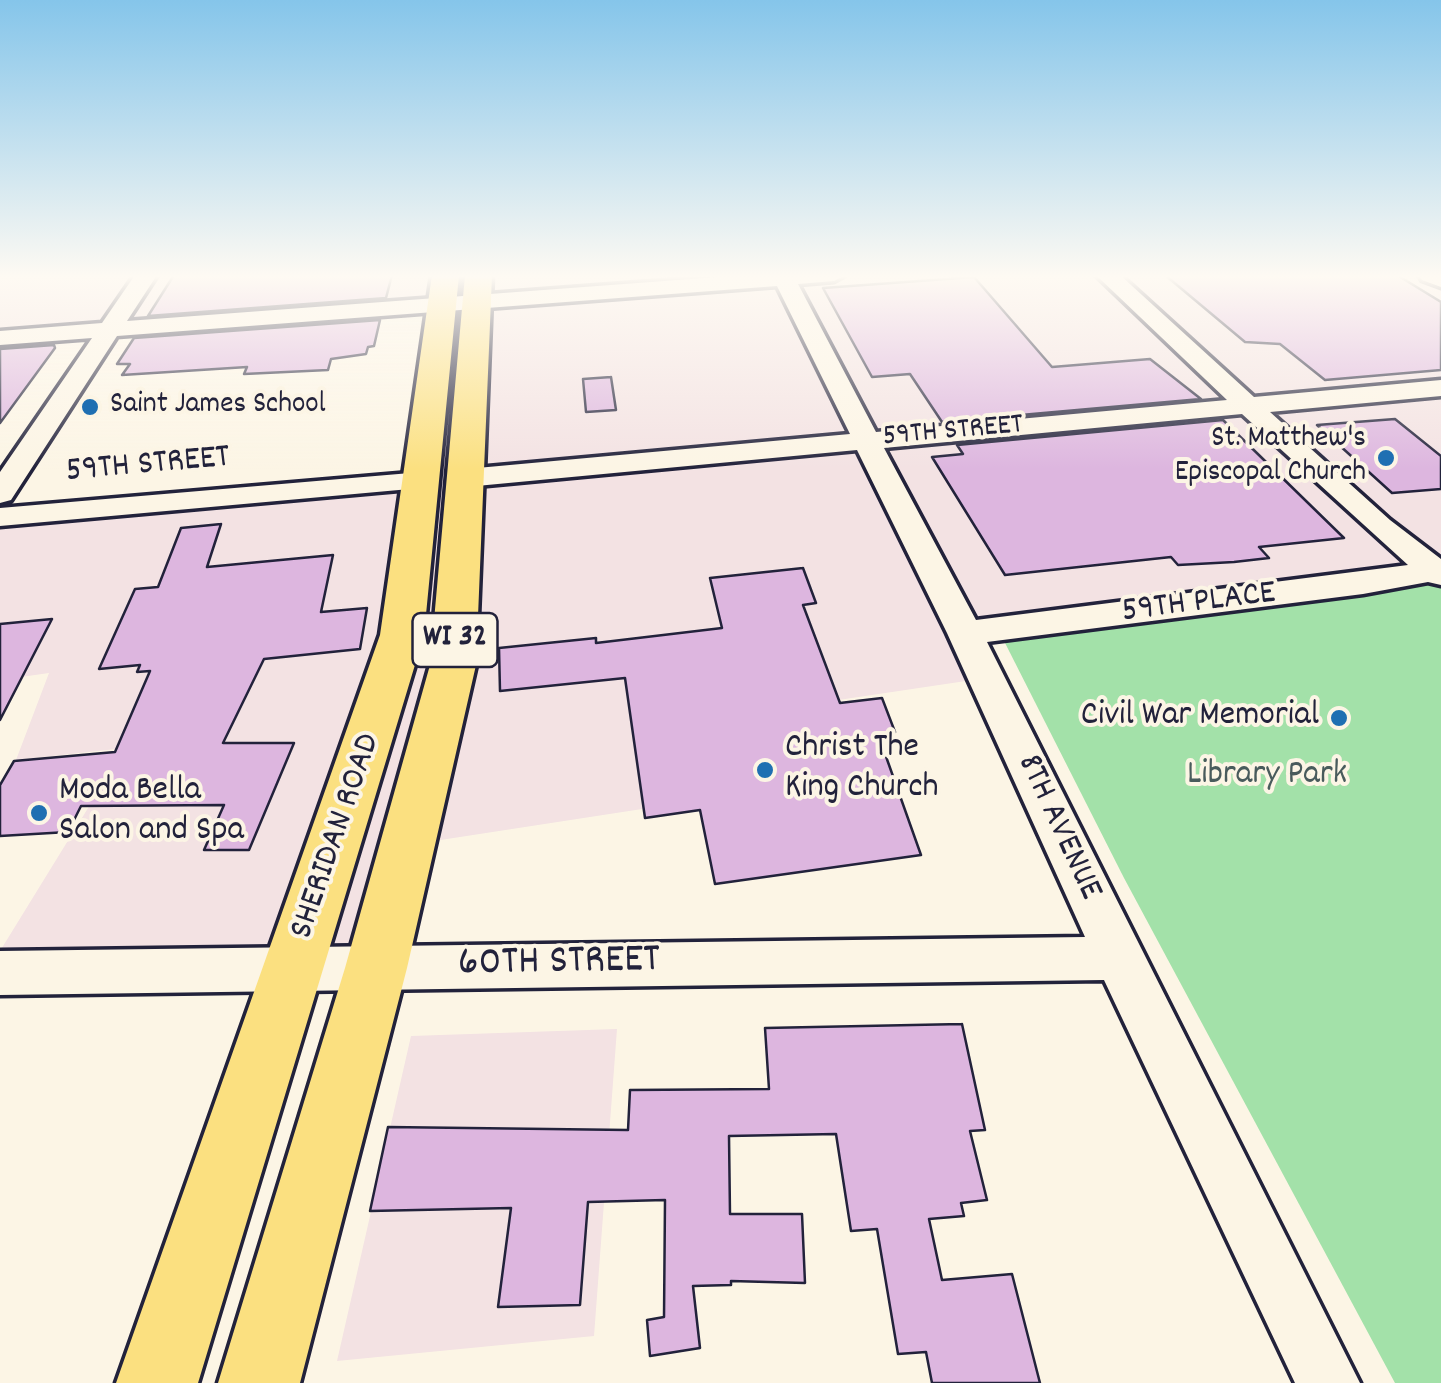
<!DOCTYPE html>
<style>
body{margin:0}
canvas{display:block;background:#fcf5e5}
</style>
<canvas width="1441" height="1383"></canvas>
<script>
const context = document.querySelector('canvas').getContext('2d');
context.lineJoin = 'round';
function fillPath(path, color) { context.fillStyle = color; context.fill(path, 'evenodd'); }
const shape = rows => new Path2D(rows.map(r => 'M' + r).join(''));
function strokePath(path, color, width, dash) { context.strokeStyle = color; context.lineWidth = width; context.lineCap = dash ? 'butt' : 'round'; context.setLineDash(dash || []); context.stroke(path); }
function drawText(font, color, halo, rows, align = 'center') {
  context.font = font + ' Dekko,sans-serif'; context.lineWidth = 8; context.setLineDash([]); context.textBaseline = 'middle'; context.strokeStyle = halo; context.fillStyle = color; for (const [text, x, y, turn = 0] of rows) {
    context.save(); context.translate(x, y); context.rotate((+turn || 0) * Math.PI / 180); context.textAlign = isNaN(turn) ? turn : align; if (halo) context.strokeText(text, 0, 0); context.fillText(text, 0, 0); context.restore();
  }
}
fillPath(shape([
 [0,275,1441,275,1441,575,966,633,986,678,637,730,642,809,408,845,376,968,0,973,0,951,125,748,16,760,49,673,0,680,0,517,385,495,398,484,422,481,442,306,0,338],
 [617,1029,594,1336,337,1361,411,1036]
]), '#f3e2e3');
fillPath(shape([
 [1435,581,1441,584,1441,1383,1395,1383,1124,878,1002,637]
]), '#a3e1a9');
const building = shape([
 [174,275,392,275,386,298,148,316,174,275],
 [1165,275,1397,275,1441,302,1441,370,1325,380,1280,344,1245,342,1165,275],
 [974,277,1052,367,1150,359,1201,399,942,422,910,374,872,377,823,288,974,277],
 [380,320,374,346,368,347,366,354,331,359,328,370,244,374,247,367,122,375,130,364,117,364,134,338,380,320],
 [54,345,55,348,0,423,0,349,54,345],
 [611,377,616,410,586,412,583,379,611,377],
 [1395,419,1441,456,1441,489,1392,493,1317,425,1395,419],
 [1223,420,1344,538,1259,547,1269,558,1234,562,1178,565,1171,557,1005,575,932,457,963,454,957,445,1223,420],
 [221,524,207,567,333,555,321,612,367,608,360,649,264,659,223,743,294,743,249,850,204,850,224,805,81,806,68,832,0,836,0,785,14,761,115,752,150,671,137,672,140,665,99,669,135,589,158,587,181,528,221,524],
 [803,568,816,603,803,605,840,703,882,698,895,732,878,734,921,855,715,884,700,810,645,818,625,678,500,691,499,648,596,638,596,643,722,628,710,578,803,568],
 [52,619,0,720,0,624,52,619],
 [962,1024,985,1130,970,1131,987,1200,961,1203,964,1216,929,1219,942,1280,1012,1274,1040,1383,932,1383,926,1352,898,1354,877,1229,851,1231,836,1134,729,1136,730,1214,802,1214,805,1283,731,1281,731,1285,693,1286,700,1348,650,1356,647,1320,664,1317,665,1200,588,1202,580,1305,498,1307,511,1208,370,1211,388,1127,628,1130,630,1090,769,1089,765,1028,962,1024]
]);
fillPath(building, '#ddb6df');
strokePath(building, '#22223b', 2.5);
const minor = shape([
 [135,275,157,275,127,321,745,275,845,275,834,281,798,284,876,432,1227,400,1096,275,1120,275,1254,397,1441,380,1441,396,1270,412,1390,520,1441,559,1441,585,1428,582,1363,594,987,642,1360,1383,1295,1383,1104,980,0,995,0,951,1085,937,947,633,857,450,466,487,451,478,466,469,850,434,777,286,117,336,11,500,0,503,0,472,92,338,0,345,0,331,102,323,135,275],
 [1242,414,1408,565,976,620,884,448,1242,414],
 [1419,275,1441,275,1441,287,1422,280,1419,275],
 [422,472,432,475,437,481,432,487,0,526,0,508,422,472]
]);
const major = shape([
 [432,275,459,275,424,635,198,1383,116,1383,380,635,432,275],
 [465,275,492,275,476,665,407,968,300,1383,218,1383,345,968,430,665,465,275]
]);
strokePath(minor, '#22223b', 7);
strokePath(major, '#22223b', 7);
fillPath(minor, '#fcf5e5');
fillPath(major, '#fbe080');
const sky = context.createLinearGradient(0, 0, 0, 469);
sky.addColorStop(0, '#85c5ea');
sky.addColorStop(0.59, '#fefaf3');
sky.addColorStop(1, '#fefaf300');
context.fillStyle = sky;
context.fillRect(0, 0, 1441, 469);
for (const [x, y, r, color] of [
 [90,407,10,"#1f6fb2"],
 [1386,458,10,"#1f6fb2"],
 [1339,718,10,"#1f6fb2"],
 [765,770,10,"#1f6fb2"],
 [39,813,10,"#1f6fb2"]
]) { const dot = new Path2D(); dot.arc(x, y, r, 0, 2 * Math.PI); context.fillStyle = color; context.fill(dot); strokePath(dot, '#fcf5e5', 4); }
drawText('30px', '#22223b', '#fcf5e5', [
 ["Saint James School",110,407],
 ["St. Matthew's",1366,441,"right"],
 ["Episcopal Church",1366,475,"right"]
], 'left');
drawText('30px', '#22223b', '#fcf5e5', [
 ["59TH STREET",953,433,-5]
]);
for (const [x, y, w] of [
 [455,640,85]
]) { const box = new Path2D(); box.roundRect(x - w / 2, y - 27, w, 54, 8); context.fillStyle = '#fcf5e5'; context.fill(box); strokePath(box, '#22223b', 2.5); }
drawText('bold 32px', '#22223b', null, [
 ["WI 32",455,640]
]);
drawText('35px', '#22223b', '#fcf5e5', [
 ["59TH STREET",148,467,-5],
 ["59TH PLACE",1199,605,-7],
 ["8TH AVENUE",1057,828,65],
 ["SHERIDAN ROAD",338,837,-71]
]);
drawText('35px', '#22223b', '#fcf5e5', [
 ["Civil War Memorial",1319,718,"right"],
 ["Christ The",785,750],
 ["King Church",785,790],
 ["Moda Bella",59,793],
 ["Salon and Spa",59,833]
], 'left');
drawText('35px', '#495b5c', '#fcf5e5', [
 ["Library Park",1267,777]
]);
drawText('42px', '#22223b', '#fcf5e5', [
 ["60TH STREET",559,965,-1]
]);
</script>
